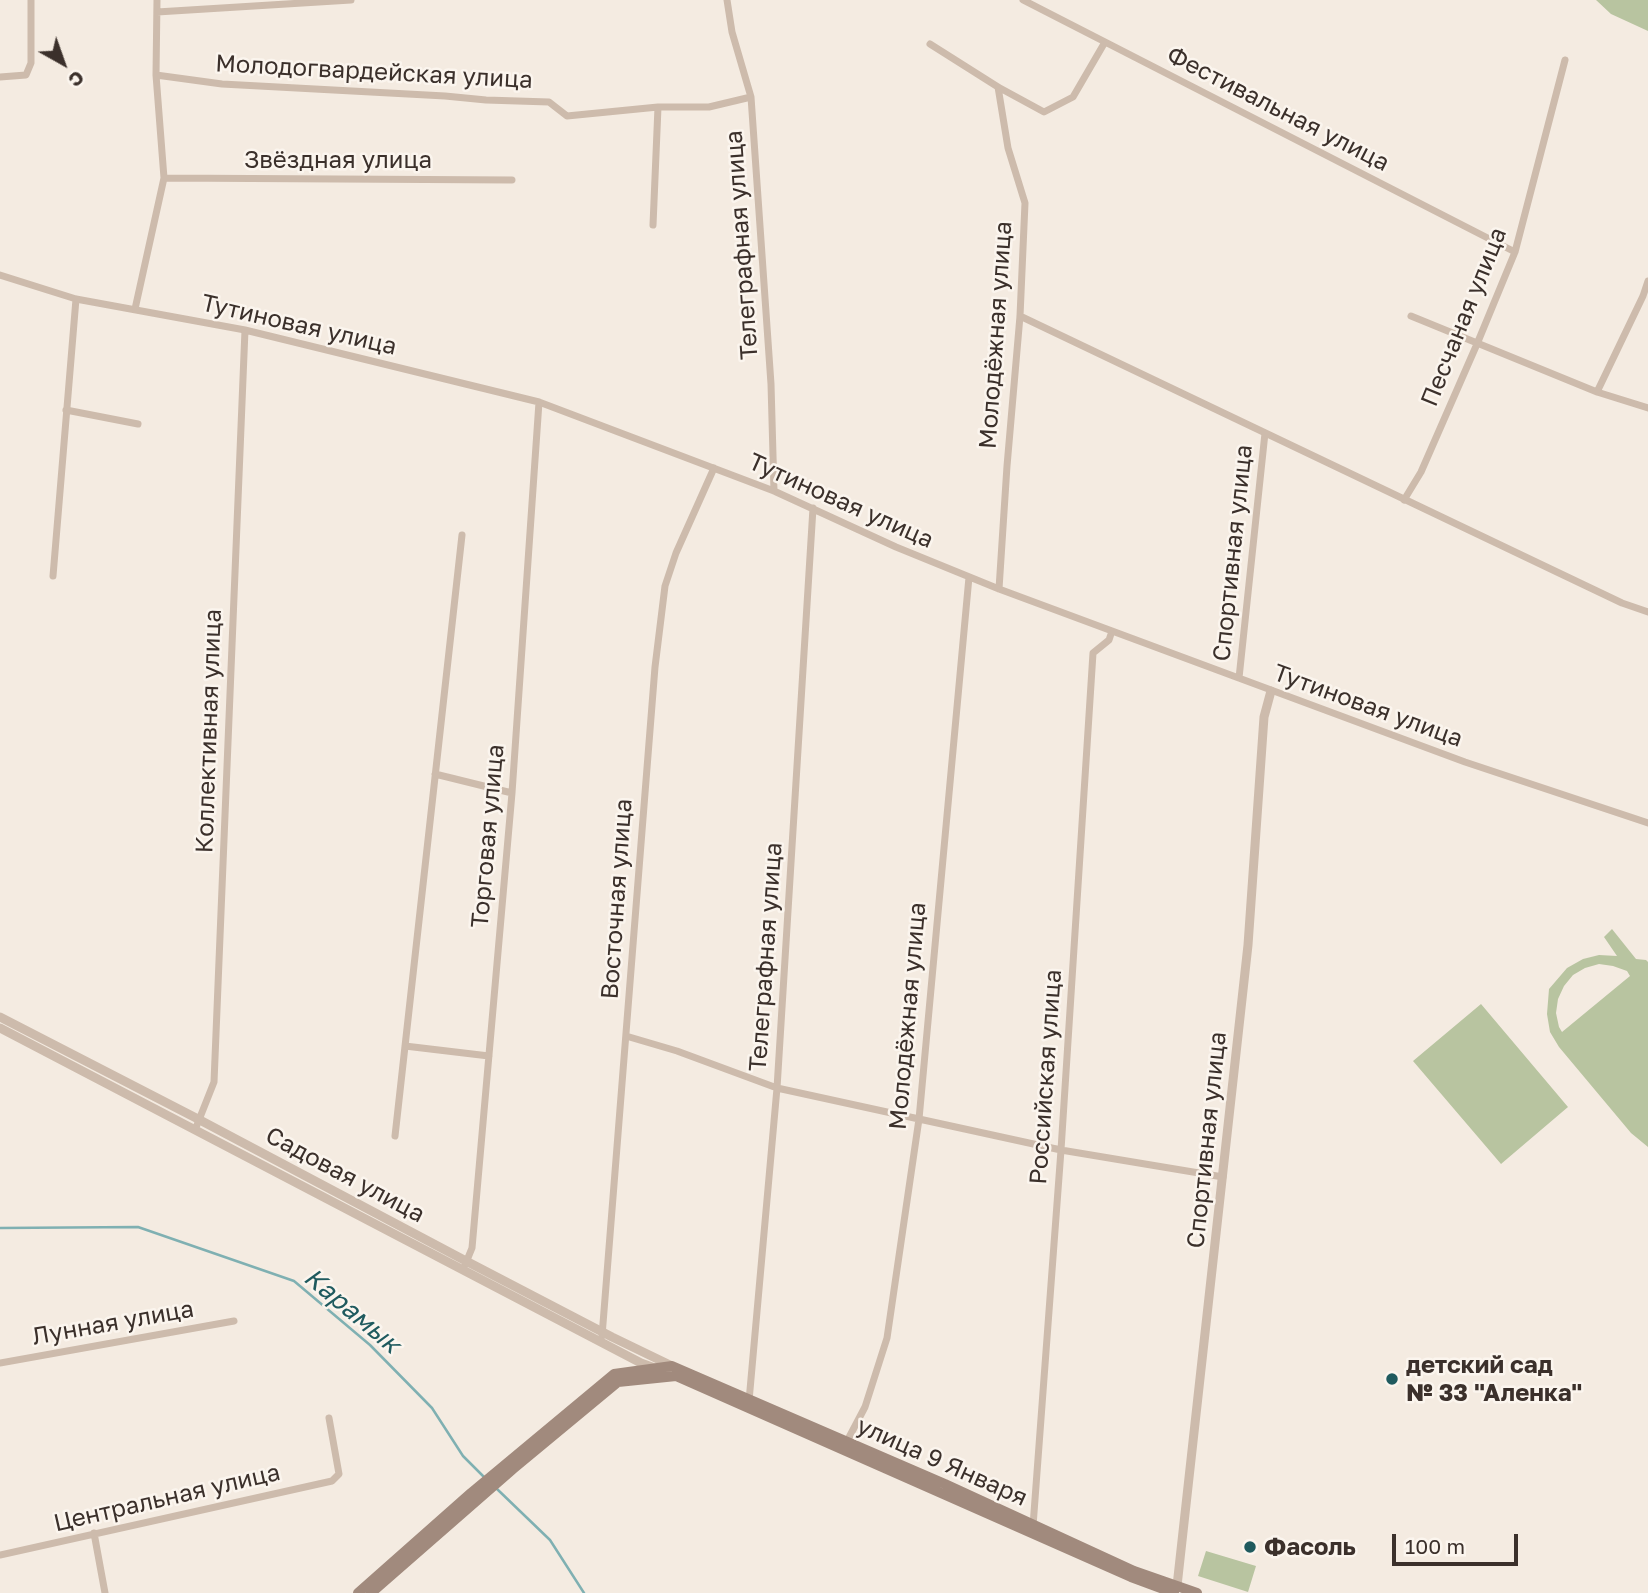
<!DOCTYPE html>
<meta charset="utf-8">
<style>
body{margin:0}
#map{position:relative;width:1648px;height:1593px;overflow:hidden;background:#f4ebe1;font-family:"Golos Text",sans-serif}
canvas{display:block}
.north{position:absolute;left:28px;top:28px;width:70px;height:70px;-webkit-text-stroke:5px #fbf5ee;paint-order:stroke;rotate:140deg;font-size:19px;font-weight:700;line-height:28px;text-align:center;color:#3b302b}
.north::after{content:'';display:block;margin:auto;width:24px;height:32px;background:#3b302b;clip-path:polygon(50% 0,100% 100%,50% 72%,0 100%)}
.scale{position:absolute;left:1392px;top:1534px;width:126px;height:32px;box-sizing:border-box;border:4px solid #3b302b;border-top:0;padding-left:9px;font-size:21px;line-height:24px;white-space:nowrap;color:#3b302b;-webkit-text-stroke:5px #fbf5ee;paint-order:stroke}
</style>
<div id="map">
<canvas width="1648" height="1593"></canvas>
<div class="north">С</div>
<div class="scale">100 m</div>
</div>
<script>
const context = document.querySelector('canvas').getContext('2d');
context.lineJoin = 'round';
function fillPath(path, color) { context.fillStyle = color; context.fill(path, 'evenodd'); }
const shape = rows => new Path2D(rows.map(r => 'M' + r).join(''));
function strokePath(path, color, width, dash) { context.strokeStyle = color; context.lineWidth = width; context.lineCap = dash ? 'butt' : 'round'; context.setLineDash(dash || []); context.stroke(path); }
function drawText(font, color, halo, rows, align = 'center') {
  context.font = font + ' "Golos Text",sans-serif'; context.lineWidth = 5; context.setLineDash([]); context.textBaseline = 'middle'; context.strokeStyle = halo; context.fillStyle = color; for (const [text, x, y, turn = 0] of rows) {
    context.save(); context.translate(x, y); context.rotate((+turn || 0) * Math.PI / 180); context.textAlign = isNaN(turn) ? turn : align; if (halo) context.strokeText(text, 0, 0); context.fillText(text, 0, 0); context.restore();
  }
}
fillPath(shape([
 [1596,0,1648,0,1648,31,1611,14],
 [1612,929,1636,959,1646,960,1648,962,1648,1147,1631,1133,1559,1047,1550,1032,1547,1014,1549,989,1567,968,1583,959,1599,955,1617,956,1604,937],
 [1599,964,1613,966,1627,971,1630,976,1562,1032,1559,1027,1556,1013,1558,999,1564,986,1573,975,1585,968],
 [1481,1004,1568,1107,1501,1164,1413,1061],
 [1206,1551,1256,1566,1248,1592,1198,1576]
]), '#b8c4a0');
strokePath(shape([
 [0,1228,138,1227,294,1281,370,1345,432,1408,463,1456,484,1477],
 [497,1489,550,1540,584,1593]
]), '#7fb0b2', 2.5);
strokePath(shape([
 [727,0,732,32,751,97,771,384,774,491],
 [1023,0,1515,252],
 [157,12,351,0],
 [930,44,998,87,1044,112,1073,97,1105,42],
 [156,75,222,84,445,96,486,100,549,102,567,116,658,107,709,107,751,97],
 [0,77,26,75,31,63,31,0],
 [998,87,1008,148,1025,203,1020,316,1007,466,999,589],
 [164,178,512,180],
 [653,225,658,107],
 [0,275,76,299,245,330,539,402,774,491,896,547,999,589,1465,762,1648,823],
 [135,309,164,178,156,75,157,0],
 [1020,316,1622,603,1648,612],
 [1411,316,1597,392,1648,408],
 [1597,392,1643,296,1648,281],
 [66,410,138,424],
 [1404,500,1421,472,1477,344,1515,252,1565,60],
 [53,576,76,299],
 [1239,678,1265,433],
 [435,774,512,793],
 [626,1036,677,1051,777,1088,1061,1150,1223,1177],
 [405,1046,489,1056],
 [195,1130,214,1082,245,330],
 [395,1136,462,535],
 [465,1265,472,1248,512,793,539,402],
 [602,1336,655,667,665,586,676,553,714,468],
 [0,1363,234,1321],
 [749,1401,777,1088,813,508],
 [845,1445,865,1407,887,1338,919,1119,969,577],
 [1033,1526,1061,1150,1093,653,1109,640,1112,631],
 [94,1533,105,1593],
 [0,1555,332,1481,339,1474,329,1418]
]), '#cdbbac', 7);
strokePath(shape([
 [0,1017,198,1119,466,1261,612,1337,672,1366],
 [0,1028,641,1363,676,1376],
 [1175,1590,1177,1586,1248,945,1264,717,1271,691]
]), '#cdbbac', 9);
strokePath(shape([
 [358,1593,471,1493,614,1374,672,1366,945,1484,1134,1571,1197,1593],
 [371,1593,513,1469,618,1382,676,1376,1131,1577,1174,1593]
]), '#a18a7d', 10);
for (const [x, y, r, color] of [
 [1392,1379,7,"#1f5a5e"],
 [1250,1547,7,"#1f5a5e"]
]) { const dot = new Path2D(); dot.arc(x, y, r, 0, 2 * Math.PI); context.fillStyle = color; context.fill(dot); strokePath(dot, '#fbf5ee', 2.5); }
drawText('24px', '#3b302b', '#fbf5ee', [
 ["Молодогвардейская улица",374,72,3],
 ["Фестивальная улица",1278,109,27],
 ["Звёздная улица",338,160],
 ["Телеграфная улица",742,245,-94],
 ["Песчаная улица",1464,317,-68],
 ["Тутиновая улица",299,325,13],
 ["Молодёжная улица",996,335,-86],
 ["Тутиновая улица",841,501,24],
 ["Спортивная улица",1233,553,-84],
 ["Тутиновая улица",1368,706,20],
 ["Коллективная улица",209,731,-88],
 ["Торговая улица",488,836,-85],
 ["Восточная улица",617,899,-86],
 ["Телеграфная улица",766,957,-86],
 ["Молодёжная улица",908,1016,-85],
 ["Российская улица",1046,1077,-86],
 ["Спортивная улица",1207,1140,-84],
 ["Садовая улица",345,1175,28],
 ["Лунная улица",113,1323,-10],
 ["улица 9 Января",942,1462,24],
 ["Центральная улица",167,1498,-13]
]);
drawText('bold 24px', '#3b302b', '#fbf5ee', [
 ["детский сад",1406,1365],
 ["№ 33 \"Аленка\"",1406,1393],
 ["Фасоль",1264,1547]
], 'left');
drawText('italic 26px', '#1f5a5e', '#fbf5ee', [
 ["Карамык",352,1311,40]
]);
</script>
